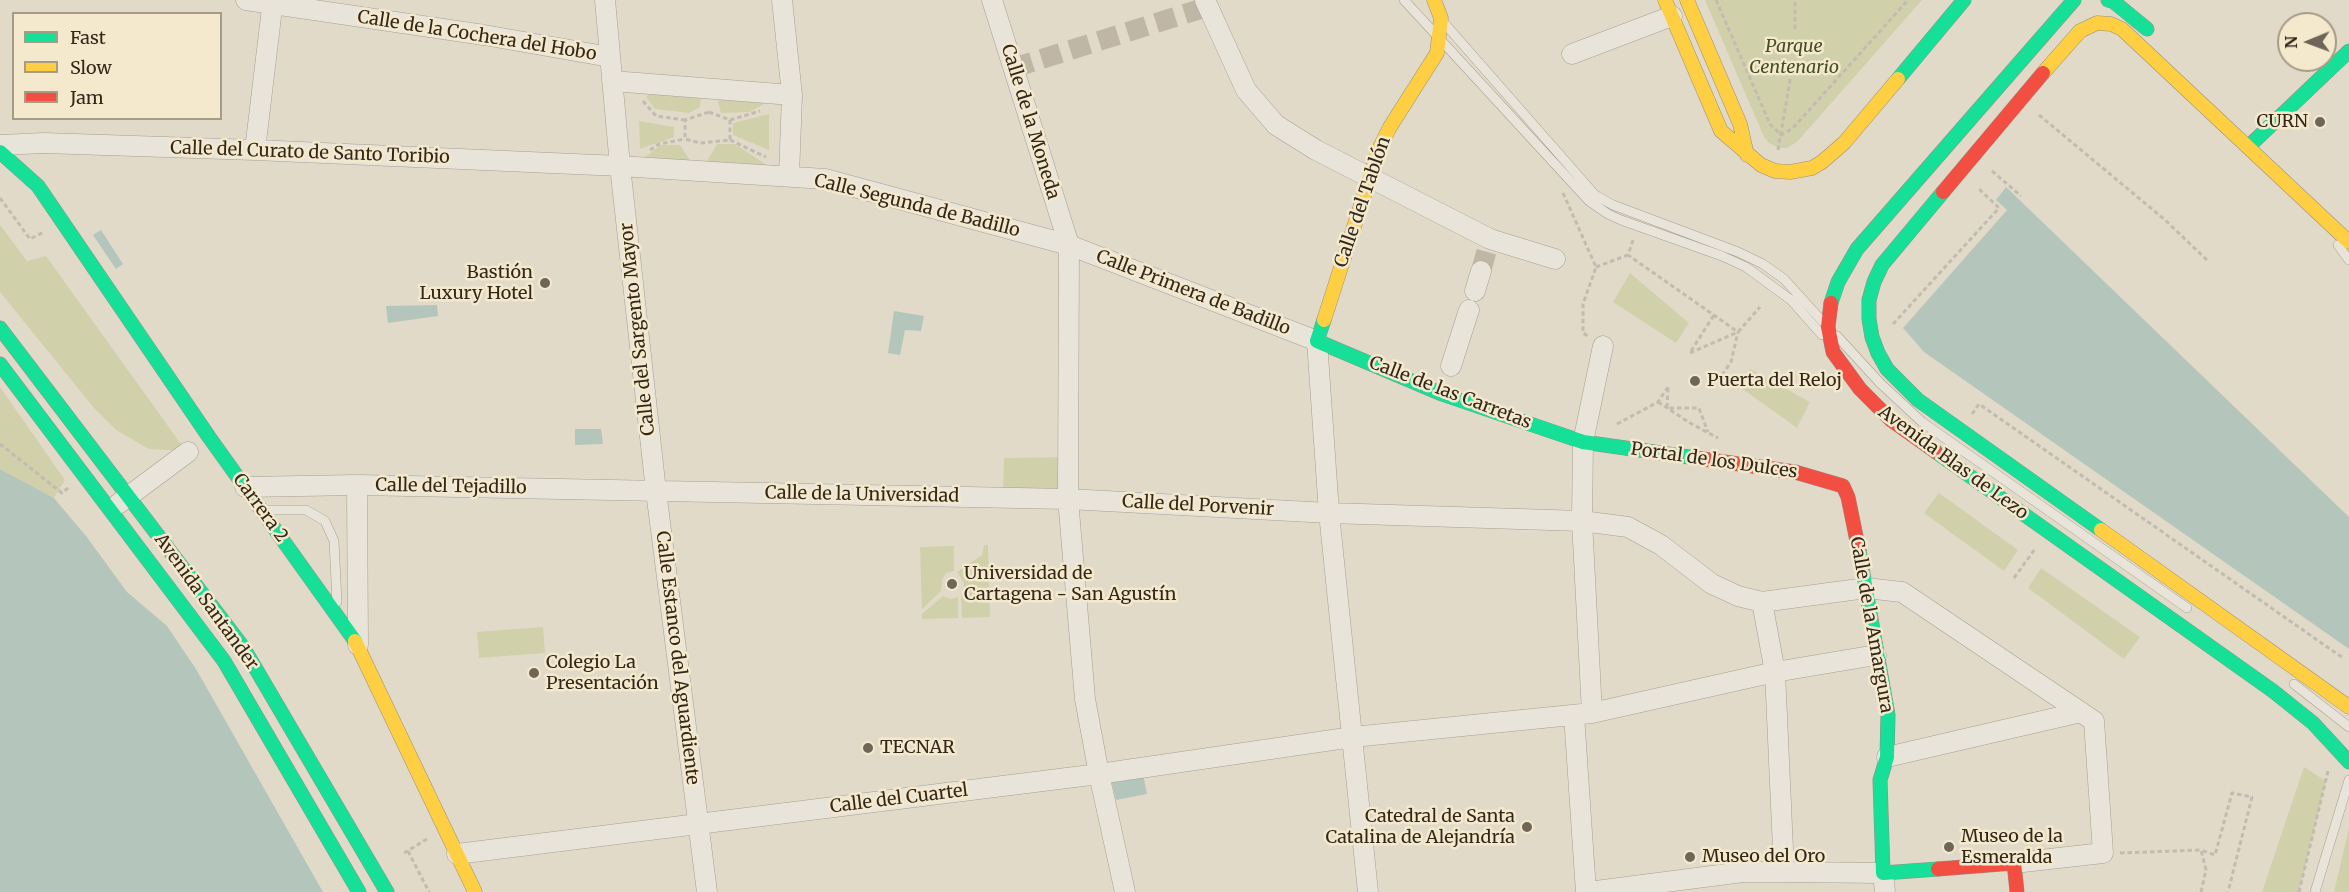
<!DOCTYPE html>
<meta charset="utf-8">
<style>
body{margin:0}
#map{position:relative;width:2349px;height:892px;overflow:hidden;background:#e2dac8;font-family:Merriweather,serif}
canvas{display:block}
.legend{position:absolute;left:12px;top:12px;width:210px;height:108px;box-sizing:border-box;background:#f4e9cd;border:2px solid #a79b86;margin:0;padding:8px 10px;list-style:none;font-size:18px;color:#33271b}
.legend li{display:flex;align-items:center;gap:12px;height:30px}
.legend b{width:30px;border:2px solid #a79b86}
.north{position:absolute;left:2277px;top:12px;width:60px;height:60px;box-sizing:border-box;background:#f4e9cd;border:2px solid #a79b86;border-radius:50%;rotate:269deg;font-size:16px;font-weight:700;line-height:24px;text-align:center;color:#33271b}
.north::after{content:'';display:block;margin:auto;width:21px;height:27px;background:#706658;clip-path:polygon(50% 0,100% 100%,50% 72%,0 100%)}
</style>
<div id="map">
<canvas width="2349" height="892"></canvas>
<ul class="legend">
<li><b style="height:8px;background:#16e098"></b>Fast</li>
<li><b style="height:8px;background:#ffcf43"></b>Slow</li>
<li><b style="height:8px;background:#f24e42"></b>Jam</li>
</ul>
<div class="north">N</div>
</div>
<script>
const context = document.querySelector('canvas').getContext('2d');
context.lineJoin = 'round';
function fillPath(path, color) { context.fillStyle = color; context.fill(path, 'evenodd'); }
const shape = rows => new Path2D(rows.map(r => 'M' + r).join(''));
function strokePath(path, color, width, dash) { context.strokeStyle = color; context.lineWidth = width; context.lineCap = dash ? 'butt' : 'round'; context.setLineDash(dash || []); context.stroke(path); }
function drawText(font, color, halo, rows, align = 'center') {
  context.font = font + ' Merriweather,serif'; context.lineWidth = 5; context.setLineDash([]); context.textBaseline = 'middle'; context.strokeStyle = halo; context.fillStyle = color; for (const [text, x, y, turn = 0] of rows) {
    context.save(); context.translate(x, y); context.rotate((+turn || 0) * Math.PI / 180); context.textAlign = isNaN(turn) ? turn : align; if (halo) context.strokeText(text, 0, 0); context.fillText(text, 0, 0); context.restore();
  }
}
fillPath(shape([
 [1705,0,1922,0,1797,142,1787,148,1779,148,1769,143,1764,137],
 [655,89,701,94,700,107,689,113,655,109,646,97],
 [723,95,754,96,764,104,750,112,721,113,718,102],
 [769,114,769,150,733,135,733,123],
 [639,121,674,127,674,137,640,149],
 [717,144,735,144,768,166,705,165],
 [660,145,680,145,693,165,641,161],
 [0,225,27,261,46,256,186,451,149,449,116,430,94,408,0,292],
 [1630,273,1689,323,1676,343,1613,302],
 [1750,369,1810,402,1797,428,1740,387],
 [0,387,65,480,54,498,0,469],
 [1063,457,1065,496,1003,495,1004,458],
 [1939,493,2018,550,2004,571,1924,513],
 [984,545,988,545,990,617,962,618,961,598,964,583,957,572,982,555],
 [954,546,954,571,946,573,942,580,941,591,922,609,920,547],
 [2041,568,2140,637,2124,659,2028,588],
 [943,596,951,599,958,597,958,618,922,619,922,614],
 [543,627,545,653,479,658,477,632],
 [2304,767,2326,781,2299,892,2262,892],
 [2349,828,2349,892,2334,892]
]), '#d0d1aa');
fillPath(shape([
 [2006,187,2349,517,2349,649,1924,352,1903,328,2007,210,1996,200],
 [101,230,123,264,116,269,93,235],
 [437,305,438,316,388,323,386,306],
 [894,311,924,316,921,331,905,330,900,355,888,353],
 [575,429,601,429,603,444,575,445],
 [0,469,54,498,86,536,127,592,167,626,196,669,323,892,0,892],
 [1143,774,1147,794,1116,800,1111,779]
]), '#b4c6bb');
strokePath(shape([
 [1013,68,1207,7],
 [1481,271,1490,239]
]), '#bfb6a5', 20, [20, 10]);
const lane = shape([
 [1404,0,1589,201,1608,214,1621,220,1722,256,1746,267,1791,300,1822,335],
 [1445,24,1595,195,1613,205,1738,252,1763,264,1784,279,1823,322],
 [2338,245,2349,260],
 [1837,336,1880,383,1922,422,2187,608],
 [266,510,306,510,325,521,334,541,337,602],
 [2294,684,2349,727],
 [2315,892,2349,780]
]);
const street = shape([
 [246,0,484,35,610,57],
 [605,0,620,166,656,491,707,892],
 [782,0,792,95,789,176],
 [992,0,1069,245,1068,499,1085,699,1099,774,1125,892],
 [1205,0,1246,90,1276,125,1316,150,1490,239,1555,259],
 [1572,54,1672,16],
 [612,81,792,95],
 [0,145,44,143,255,150,620,166,825,179,1069,245,1317,341,1329,513,1368,892],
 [255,150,273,0],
 [1475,291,1481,271],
 [1451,366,1469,310],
 [357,485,358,645],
 [245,487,357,485,1068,499,1329,513,1582,521,1628,527,1661,545,1712,584,1738,596,1762,602,1866,588,1902,592,2094,721,2103,853,2014,863],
 [118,504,188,452],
 [1762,602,1775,672,1784,872],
 [1592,713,1582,521,1583,442,1603,346],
 [1574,715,1586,892],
 [1887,757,2081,712],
 [457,854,1099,774,1353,737,1592,713,1775,672,1876,655],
 [1588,892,1743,872,1784,872,1883,873,1885,892]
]);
const fast = shape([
 [2108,0,2114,2,2147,29],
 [1898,79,1964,0],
 [2248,147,2349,51],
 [0,152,38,186,209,437,355,641],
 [1943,192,1882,265,1874,282,1869,300,1869,319,1872,337,1878,353,1887,369,1918,400,2101,530],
 [1831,303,1838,282,1857,249,2074,0],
 [1324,320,1317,341,1442,394,1583,442,1696,458],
 [0,328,243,647,387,892],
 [0,364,224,661,359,892],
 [1936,452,2273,691,2313,723,2349,762],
 [1859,551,1888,715,1887,757,1880,780,1883,873,1938,869]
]);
const slow = shape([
 [1665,0,1721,131,1761,165,1775,171,1790,172,1812,168,1822,162,1844,143,1898,79],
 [1687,0,1740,124,1747,155],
 [2043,73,2080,31,2097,23,2111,24,2122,29,2349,242],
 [1324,320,1379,149,1390,127,1437,53,1441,18,1434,0],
 [2101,530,2349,707],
 [355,641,475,892]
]);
const jam = shape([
 [1943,192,2043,73],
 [1831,303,1828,327,1833,352,1860,389,1891,420,1936,452],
 [1696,458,1795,472,1843,486,1848,497,1859,551],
 [1938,869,2014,863,2017,892]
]);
strokePath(lane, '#a69f92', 10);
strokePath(street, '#a69f92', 21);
strokePath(fast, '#968e82', 15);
strokePath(slow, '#968e82', 15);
strokePath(jam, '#968e82', 15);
strokePath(shape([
 [1716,0,1770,124,1781,135,1793,128,1908,0],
 [1795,29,1795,0],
 [643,101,656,116,685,120],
 [709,112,730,120,730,140,700,143,685,139,685,120,709,112],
 [2039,115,2164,219,2209,262],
 [730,120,760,111],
 [730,140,766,157],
 [650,150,659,144,685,139],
 [1778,150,1791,75],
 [1992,171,2021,196],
 [1563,193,1596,267,1583,304,1583,333,1588,336],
 [0,198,30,239,44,232],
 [1633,240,1628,255,1738,332],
 [1596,267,1628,255],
 [1893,324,1999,208,1978,188],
 [1691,351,1714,315],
 [1690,353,1738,332,1760,307],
 [1722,375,1731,362,1738,332],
 [1668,388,1667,408,1699,408,1708,432],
 [1658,402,1690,423,1718,438],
 [1972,414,1979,404,2343,658],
 [1617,424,1658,402,1668,387],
 [0,444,62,493,68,488],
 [2014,578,2035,549],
 [408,851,429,892],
 [404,853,427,839],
 [2120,853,2201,850],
 [2201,892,2206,870,2201,850,2215,855,2232,793,2252,797,2228,892],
 [2299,892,2328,771]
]), '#c2bbb1', 3, [4.5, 3]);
strokePath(lane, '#e9e4da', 9);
strokePath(street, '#e9e4da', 20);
strokePath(fast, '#16e098', 14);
strokePath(slow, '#ffcf43', 14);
strokePath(jam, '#f24e42', 14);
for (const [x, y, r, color] of [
 [2320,122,6,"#706658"],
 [545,283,6,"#706658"],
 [1695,381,6,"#706658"],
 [952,584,6,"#706658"],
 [534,673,6,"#706658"],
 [868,748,6,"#706658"],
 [1527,827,6,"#706658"],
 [1949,847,6,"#706658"],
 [1690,857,6,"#706658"]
]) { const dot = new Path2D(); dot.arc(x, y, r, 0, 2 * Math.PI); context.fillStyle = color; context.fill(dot); strokePath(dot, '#f4e9cd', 2); }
drawText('18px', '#33271b', '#f4e9cd', [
 ["Calle de la Cochera del Hobo",477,36,9],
 ["Calle de la Moneda",1030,122,73],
 ["Calle del Curato de Santo Toribio",310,153,2],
 ["Calle del Tablón",1363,202,-71],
 ["Calle Segunda de Badillo",917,206,14],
 ["Calle Primera de Badillo",1193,293,21],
 ["Calle del Sargento Mayor",638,329,-96],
 ["Calle de las Carretas",1450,393,21],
 ["Portal de los Dulces",1714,461,8],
 ["Avenida Blas de Lezo",1953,463,36],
 ["Calle del Tejadillo",451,487,1],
 ["Calle de la Universidad",862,495,1],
 ["Calle del Porvenir",1198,506,3],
 ["Carrera 2",260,508,54],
 ["Avenida Santander",206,602,54],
 ["Calle de la Amargura",1871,625,80],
 ["Calle Estanco del Aguardiente",677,658,83],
 ["Calle del Cuartel",899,799,-7]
]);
drawText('italic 18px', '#434f22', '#f4e9cd', [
 ["Parque",1794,47],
 ["Centenario",1794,68]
]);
drawText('18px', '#33271b', '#f4e9cd', [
 ["CURN",2308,122,"right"],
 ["Bastión",533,273,"right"],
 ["Luxury Hotel",533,294,"right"],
 ["Puerta del Reloj",1707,381],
 ["Universidad de",964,574],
 ["Cartagena - San Agustín",964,595],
 ["Colegio La",546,663],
 ["Presentación",546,684],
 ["TECNAR",880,748],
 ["Catedral de Santa",1515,817,"right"],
 ["Catalina de Alejandría",1515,838,"right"],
 ["Museo de la",1961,837],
 ["Esmeralda",1961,858],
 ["Museo del Oro",1702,857]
], 'left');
</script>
